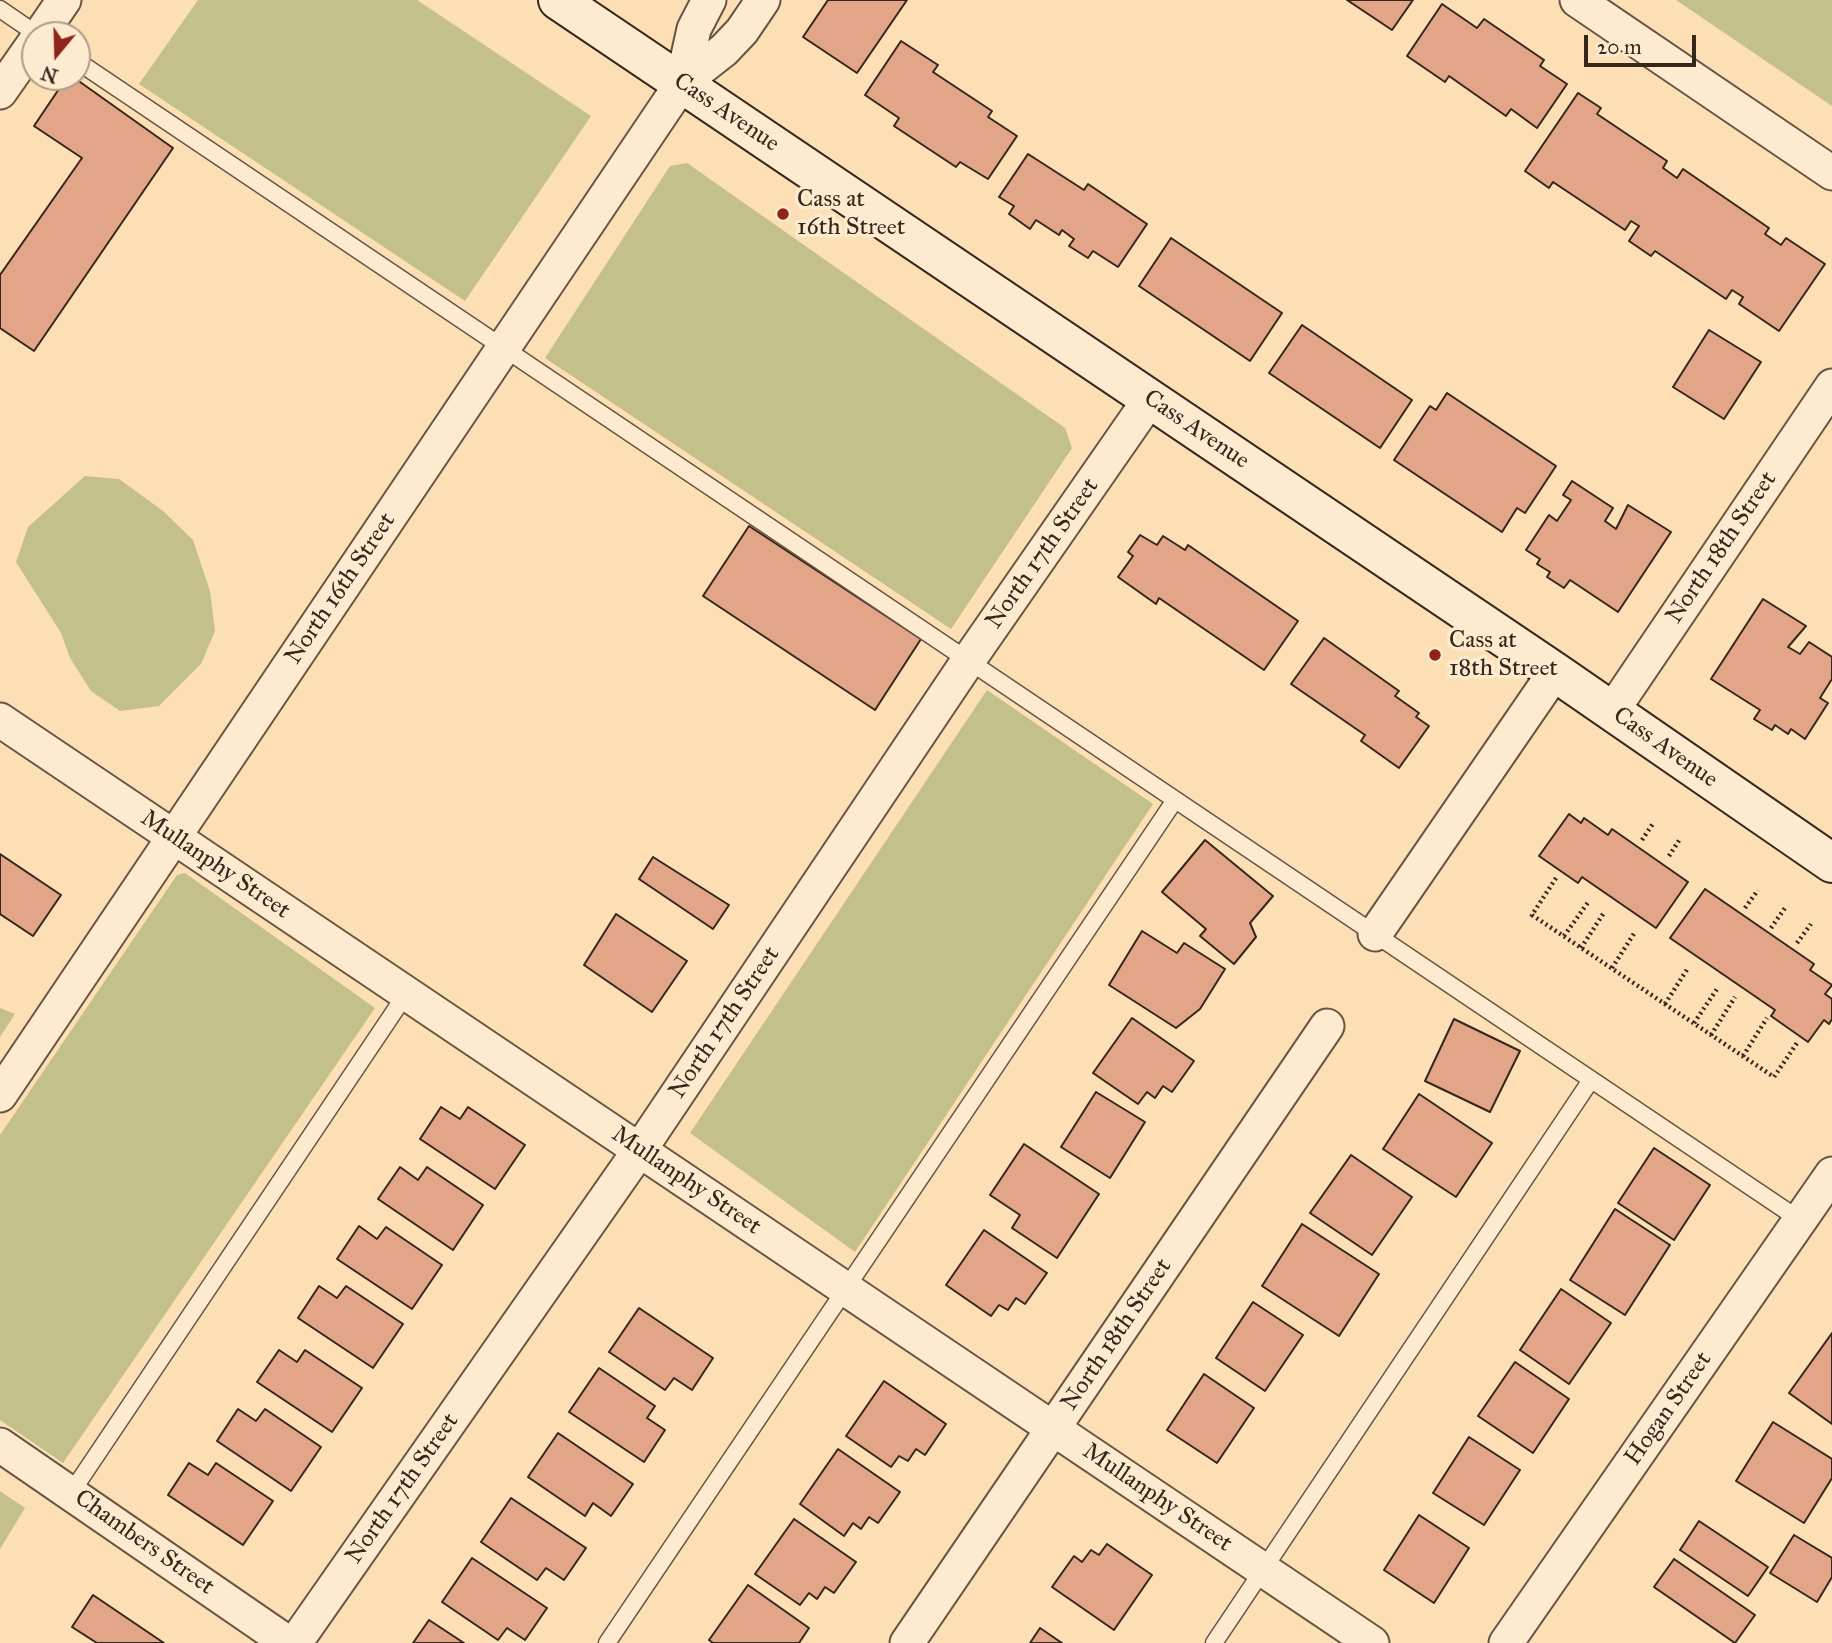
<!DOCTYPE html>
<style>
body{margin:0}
#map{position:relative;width:1832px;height:1643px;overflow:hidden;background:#fcdfb5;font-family:"IM FELL Great Primer",serif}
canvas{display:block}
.north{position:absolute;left:21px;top:21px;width:70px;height:70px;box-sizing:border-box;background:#fdeacf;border:2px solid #ad9c87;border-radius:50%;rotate:199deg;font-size:19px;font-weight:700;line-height:28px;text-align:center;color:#35271b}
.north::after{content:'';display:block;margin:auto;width:24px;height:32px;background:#8f2418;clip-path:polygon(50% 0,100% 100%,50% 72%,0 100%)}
.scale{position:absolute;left:1584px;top:35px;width:112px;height:32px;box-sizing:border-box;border:4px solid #35271b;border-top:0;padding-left:9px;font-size:21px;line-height:24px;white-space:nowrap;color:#35271b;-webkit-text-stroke:5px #fdeacf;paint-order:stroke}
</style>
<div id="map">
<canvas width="1832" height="1643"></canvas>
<div class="north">N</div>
<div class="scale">20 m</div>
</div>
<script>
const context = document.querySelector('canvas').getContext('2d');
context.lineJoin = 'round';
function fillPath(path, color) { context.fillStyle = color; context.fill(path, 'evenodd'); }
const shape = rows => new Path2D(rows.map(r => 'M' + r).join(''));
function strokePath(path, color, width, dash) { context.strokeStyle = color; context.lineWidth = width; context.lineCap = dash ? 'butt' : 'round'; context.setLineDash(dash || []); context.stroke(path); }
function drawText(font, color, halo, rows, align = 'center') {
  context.font = font + ' "IM FELL Great Primer",serif'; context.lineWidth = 7; context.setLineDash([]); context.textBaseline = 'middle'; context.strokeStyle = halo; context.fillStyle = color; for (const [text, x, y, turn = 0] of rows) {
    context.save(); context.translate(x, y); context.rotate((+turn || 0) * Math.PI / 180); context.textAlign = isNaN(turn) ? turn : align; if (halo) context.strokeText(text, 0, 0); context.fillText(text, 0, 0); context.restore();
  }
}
fillPath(shape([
 [198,0,417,0,591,116,465,301,139,84],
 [1676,0,1832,0,1832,106],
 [687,163,1065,428,1072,448,951,629,545,358,670,166],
 [85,476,119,479,163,511,193,540,210,591,215,631,201,664,159,706,120,711,91,691,70,658,61,633,16,562,28,527],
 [987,690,1153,804,855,1252,690,1133],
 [185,873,375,1008,63,1463,0,1420,0,1135,177,875],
 [0,1008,15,1014,0,1037],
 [0,1491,25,1508,0,1549]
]), '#c3c08a');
const building = shape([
 [828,0,907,0,857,73,803,37,828,0],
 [1347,0,1413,0,1392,30,1347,0],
 [1442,4,1477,28,1484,19,1544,60,1540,66,1567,84,1537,128,1511,109,1506,116,1449,76,1445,82,1407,56,1442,4],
 [901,41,938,65,933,72,992,111,988,117,1017,136,988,179,960,162,956,167,894,126,899,118,865,95,901,41],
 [67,77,73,77,173,148,34,351,0,328,0,275,82,158,34,126,67,77],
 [1578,93,1601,108,1597,114,1667,161,1663,168,1677,178,1683,169,1769,228,1765,234,1781,245,1786,238,1825,264,1779,331,1739,304,1743,297,1732,290,1726,299,1655,251,1651,256,1629,241,1639,226,1631,221,1625,230,1553,182,1549,188,1525,171,1578,93],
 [1028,154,1084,190,1088,184,1147,224,1118,267,1093,251,1088,258,1069,246,1074,239,1062,230,1059,235,1036,220,1030,229,1009,214,1014,206,999,197,1028,154],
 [1171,238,1282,313,1250,361,1139,286,1171,238],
 [1302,325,1412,400,1380,448,1269,373,1302,325],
 [1709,330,1761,362,1724,419,1673,387,1709,330],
 [1447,393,1556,466,1525,513,1517,508,1502,532,1394,460,1430,406,1436,410,1447,393],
 [1572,481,1613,508,1605,521,1616,529,1628,505,1671,532,1618,612,1570,580,1564,588,1547,577,1550,572,1537,564,1540,559,1526,550,1549,515,1557,521,1571,500,1563,495,1572,481],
 [749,526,921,639,875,710,703,596,749,526],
 [1140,535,1157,545,1163,536,1185,550,1188,545,1298,621,1264,670,1159,598,1156,604,1118,577,1133,556,1128,552,1140,535],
 [1763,599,1806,626,1788,647,1800,654,1809,642,1832,657,1832,679,1820,698,1828,703,1805,739,1791,729,1788,734,1775,725,1772,730,1754,719,1760,710,1711,679,1763,599],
 [1324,638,1399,691,1395,696,1419,713,1416,717,1429,726,1399,768,1361,741,1365,735,1291,684,1324,638],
 [1569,814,1581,823,1584,818,1608,835,1612,829,1688,882,1656,928,1582,877,1578,883,1539,856,1569,814],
 [1205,840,1273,896,1250,923,1256,937,1234,964,1200,936,1206,929,1162,892,1205,840],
 [0,854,61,895,33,936,0,914,0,854],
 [653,857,729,905,713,929,639,879,653,857],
 [1705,889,1814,964,1810,970,1832,985,1825,994,1832,999,1832,1019,1829,1024,1824,1020,1808,1042,1771,1016,1775,1010,1670,938,1705,889],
 [616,914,687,961,652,1012,584,965,616,914],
 [1142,931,1177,953,1184,943,1225,969,1200,1009,1176,1028,1109,985,1142,931],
 [1132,1018,1194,1061,1172,1092,1163,1086,1155,1098,1147,1092,1138,1104,1093,1073,1132,1018],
 [1454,1019,1520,1051,1490,1112,1425,1081,1454,1019],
 [1096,1092,1145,1122,1110,1178,1061,1147,1096,1092],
 [1419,1094,1492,1143,1456,1197,1383,1149,1419,1094],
 [441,1107,460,1119,468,1107,525,1145,495,1189,420,1139,441,1107],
 [1024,1144,1099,1194,1057,1258,1012,1228,1020,1215,990,1195,1024,1144],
 [1654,1148,1710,1185,1674,1240,1618,1203,1654,1148],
 [1351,1155,1412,1197,1372,1255,1310,1213,1351,1155],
 [400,1167,418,1180,427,1167,483,1205,453,1250,378,1199,400,1167],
 [1615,1209,1670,1245,1625,1315,1570,1280,1615,1209],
 [1302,1224,1379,1274,1339,1336,1262,1286,1302,1224],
 [359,1226,377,1239,386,1227,442,1265,412,1309,337,1259,359,1226],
 [984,1230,1047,1273,1025,1304,1016,1298,1008,1310,999,1305,991,1316,946,1285,984,1230],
 [319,1286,337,1298,346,1286,403,1324,373,1368,298,1318,319,1286],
 [1561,1289,1611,1323,1569,1384,1520,1350,1561,1289],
 [1253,1302,1303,1335,1265,1391,1216,1358,1253,1302],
 [639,1308,713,1358,692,1390,674,1378,665,1390,609,1352,639,1308],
 [1832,1333,1832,1424,1789,1393,1832,1333],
 [279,1350,297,1362,305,1350,362,1388,332,1432,257,1382,279,1350],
 [1515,1362,1569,1399,1533,1453,1478,1416,1515,1362],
 [599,1368,655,1406,647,1418,665,1430,644,1462,569,1412,599,1368],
 [1204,1374,1254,1408,1217,1463,1167,1430,1204,1374],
 [884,1381,946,1424,925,1455,916,1449,908,1461,899,1456,891,1467,846,1436,884,1381],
 [238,1409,256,1421,265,1409,321,1447,291,1491,217,1441,238,1409],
 [1773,1422,1832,1459,1832,1478,1804,1523,1736,1481,1773,1422],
 [558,1433,633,1484,611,1516,593,1503,585,1516,528,1477,558,1433],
 [1469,1437,1520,1470,1484,1525,1433,1493,1469,1437],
 [838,1449,900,1492,878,1523,869,1517,861,1529,853,1523,844,1536,800,1504,838,1449],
 [189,1463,208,1475,216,1463,273,1501,243,1545,168,1495,189,1463],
 [511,1498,586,1548,564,1580,546,1568,537,1580,481,1542,511,1498],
 [1419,1515,1469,1548,1434,1603,1384,1570,1419,1515],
 [794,1519,856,1562,834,1593,825,1587,817,1599,809,1593,800,1605,755,1574,794,1519],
 [1699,1521,1768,1567,1748,1596,1680,1550,1699,1521],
 [1794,1535,1832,1558,1832,1577,1817,1602,1770,1573,1794,1535],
 [1107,1544,1152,1575,1114,1630,1052,1587,1074,1556,1082,1562,1091,1550,1099,1555,1107,1544],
 [472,1558,547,1608,525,1640,507,1628,498,1640,442,1602,472,1558],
 [1674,1559,1755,1615,1735,1643,1654,1587,1674,1559],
 [748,1585,809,1628,799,1643,713,1643,709,1640,748,1585],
 [93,1595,164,1643,97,1643,72,1627,93,1595],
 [429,1620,464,1643,413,1643,429,1620],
 [1040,1628,1062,1643,1030,1643,1040,1628]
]);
fillPath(building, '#e3a588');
strokePath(building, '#35271b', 2);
const lane = shape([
 [0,9,38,35],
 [77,61,1800,1220],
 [71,1493,406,994],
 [607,1643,1175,800],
 [1214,1643,1591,1080]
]);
const street = shape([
 [1577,0,1832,173],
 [40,35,64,0],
 [682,83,694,29,709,0],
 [0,92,35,42],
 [1612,711,1832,386],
 [0,720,1372,1643],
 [1375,934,1555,672],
 [0,1095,682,83,724,50,742,31,763,0],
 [0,1445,288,1643],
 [295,1643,639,1151,968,661,1150,399],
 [907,1643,1327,1026],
 [1506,1643,1832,1174]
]);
const secondary = shape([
 [558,0,1555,672,1832,863]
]);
strokePath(lane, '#675542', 19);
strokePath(street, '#675542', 37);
strokePath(secondary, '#35271b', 42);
strokePath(shape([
 [1642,840,1654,822],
 [1669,856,1680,839],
 [1556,878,1532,915,1774,1077,1797,1043],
 [1745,908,1758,890],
 [1771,928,1785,908],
 [1564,936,1589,901],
 [1797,943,1811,924],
 [1581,948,1605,911],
 [1612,968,1635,932],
 [1665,1004,1688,968],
 [1694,1023,1717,989],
 [1711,1035,1735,997],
 [1743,1056,1767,1018]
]), '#35271b', 4.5, [2, 3.5]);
strokePath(lane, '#fdeacf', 16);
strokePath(street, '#fdeacf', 33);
strokePath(secondary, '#fdeacf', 38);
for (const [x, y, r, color] of [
 [783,214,7,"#8f2418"],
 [1435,655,7,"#8f2418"]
]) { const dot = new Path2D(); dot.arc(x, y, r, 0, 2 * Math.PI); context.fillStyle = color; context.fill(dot); strokePath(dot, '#fdeacf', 2.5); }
drawText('24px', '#35271b', '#fdeacf', [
 ["Cass Avenue",726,113,34],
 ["Cass Avenue",1196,430,34],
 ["North 18th Street",1722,548,-56],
 ["North 17th Street",1043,554,-55],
 ["North 16th Street",341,589,-56],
 ["Cass Avenue",1665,748,35],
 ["Mullanphy Street",215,865,34],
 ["North 17th Street",725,1023,-56],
 ["Mullanphy Street",686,1181,34],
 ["North 18th Street",1117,1335,-56],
 ["Hogan Street",1669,1409,-55],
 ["North 17th Street",403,1489,-55],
 ["Mullanphy Street",1157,1498,34],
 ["Chambers Street",144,1543,35]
]);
drawText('24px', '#35271b', '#fdeacf', [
 ["Cass at",797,200],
 ["16th Street",797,228],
 ["Cass at",1449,641],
 ["18th Street",1449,669]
], 'left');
</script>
